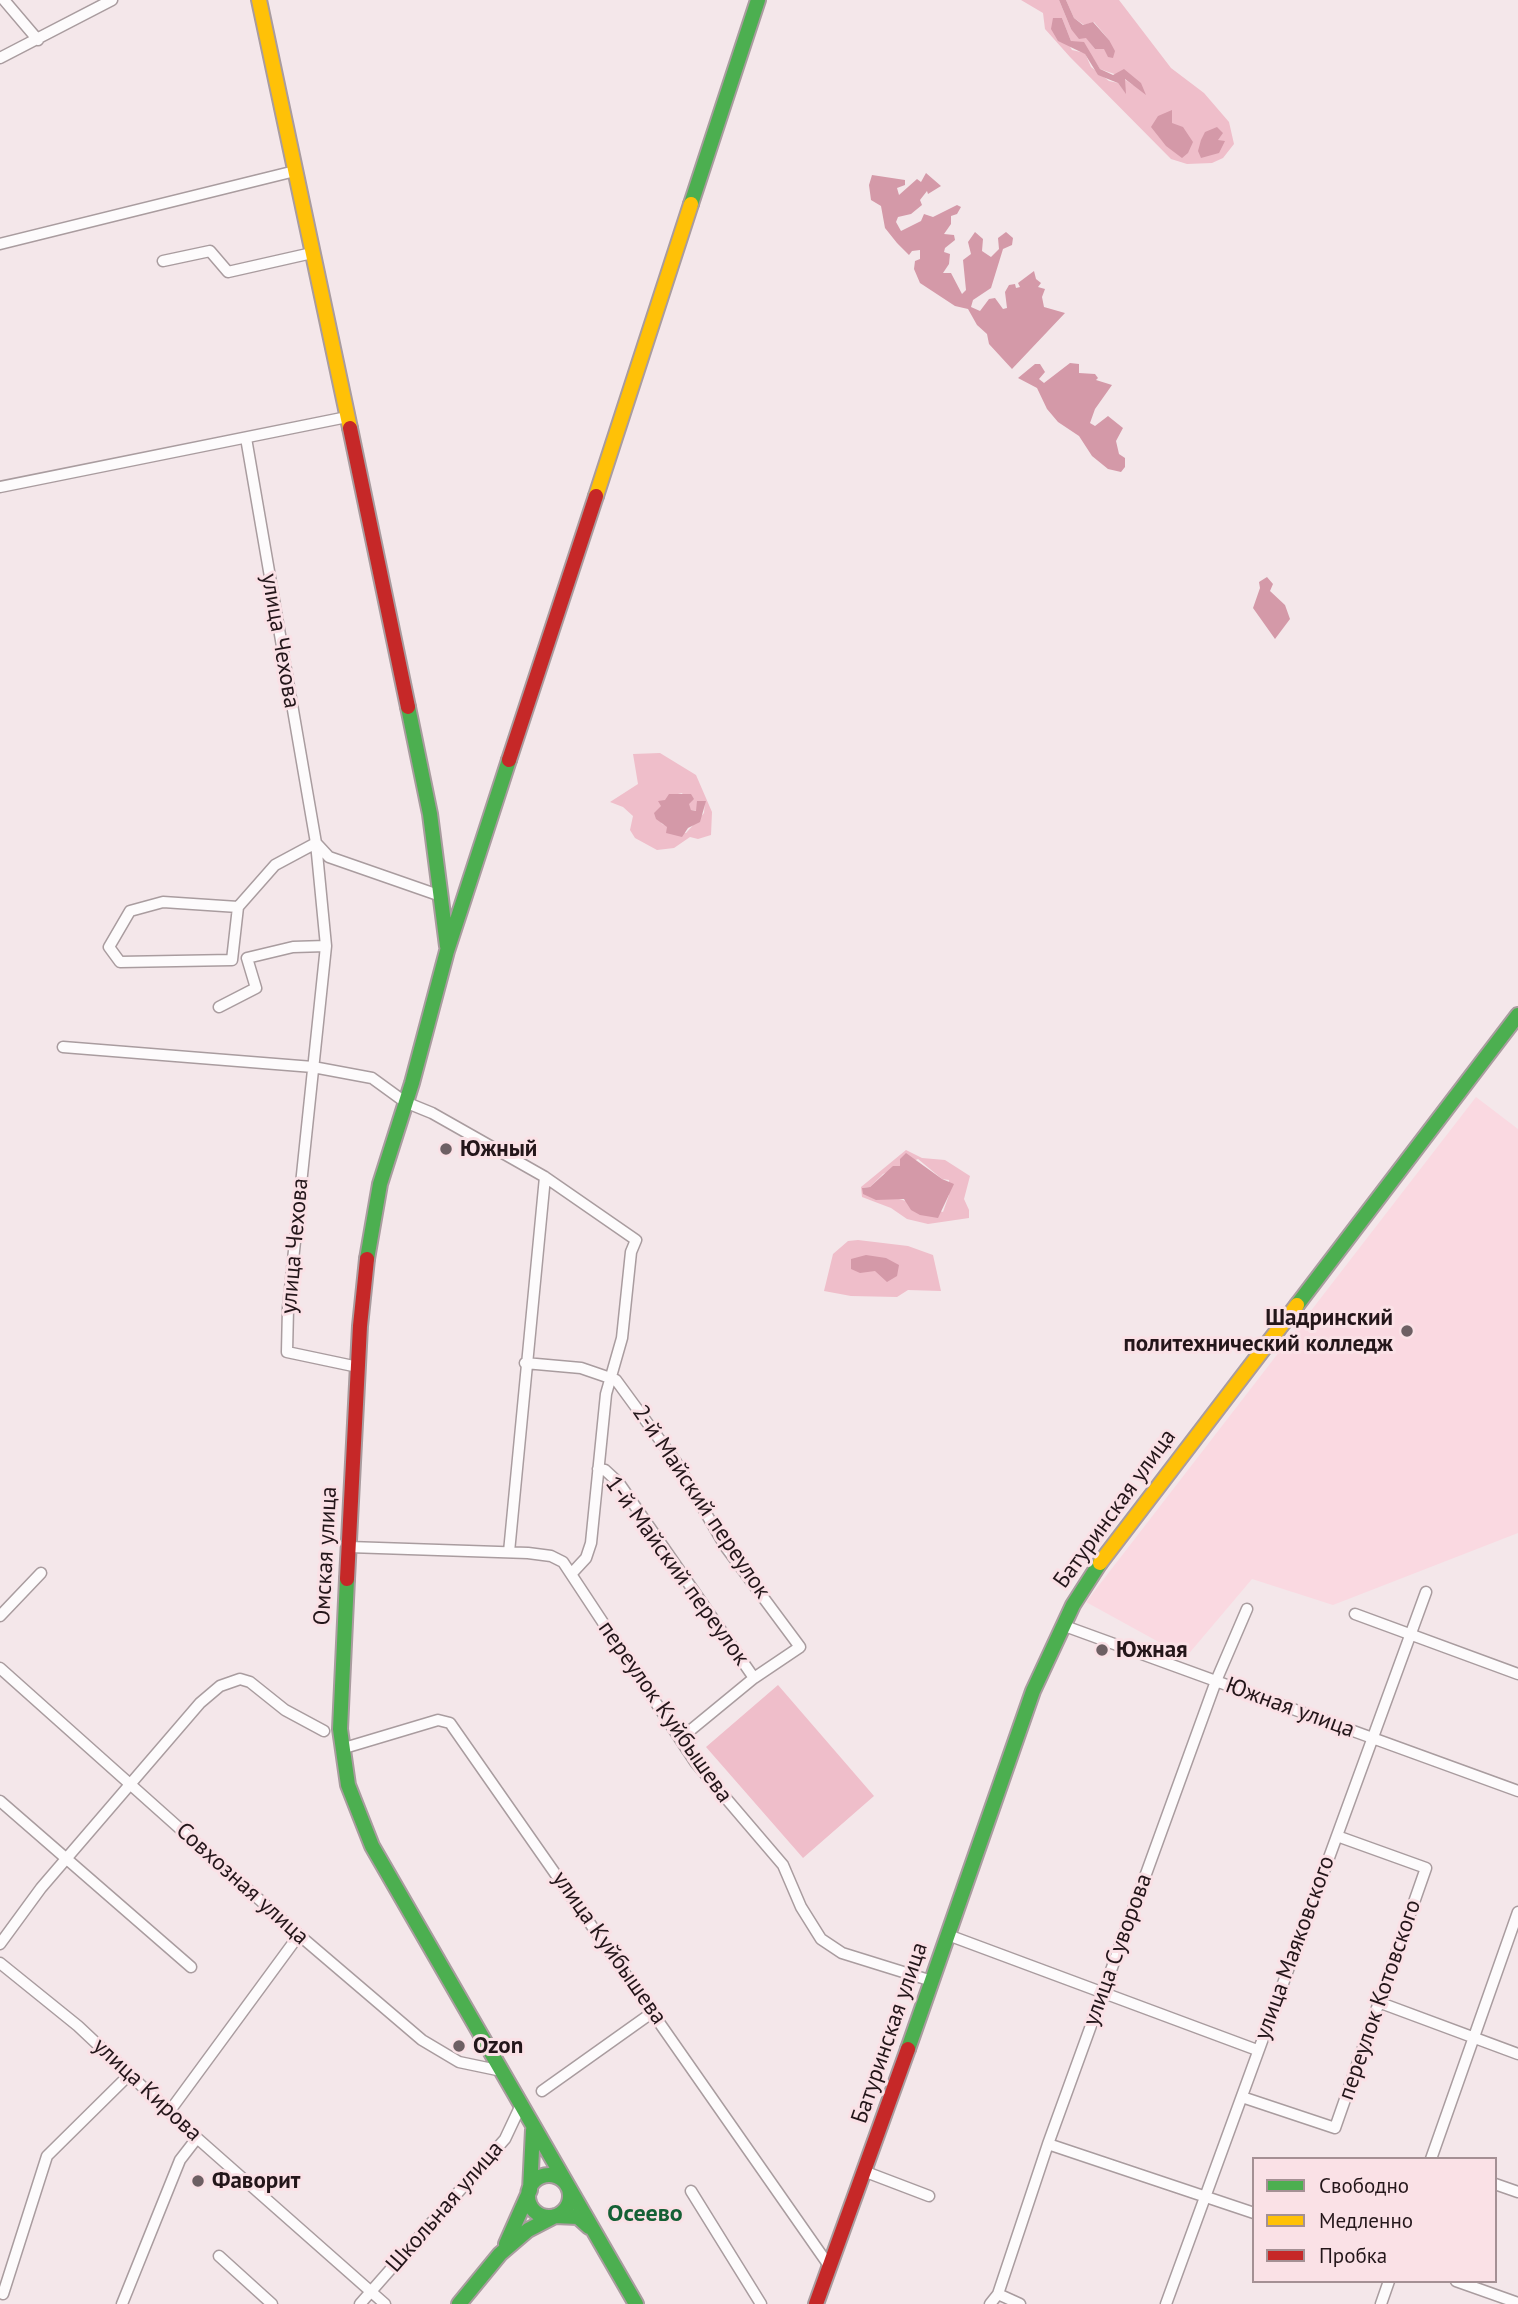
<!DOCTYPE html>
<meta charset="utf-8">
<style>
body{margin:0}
#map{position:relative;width:1518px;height:2304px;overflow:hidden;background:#f4e7ea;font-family:"PT Sans",sans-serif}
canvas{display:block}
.legend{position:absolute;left:1252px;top:2157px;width:245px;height:126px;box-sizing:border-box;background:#fae1e6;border:2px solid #a49094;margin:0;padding:9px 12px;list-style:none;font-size:21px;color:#24161a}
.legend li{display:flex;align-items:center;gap:14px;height:35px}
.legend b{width:35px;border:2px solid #a49094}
</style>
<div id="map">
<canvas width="1518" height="2304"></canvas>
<ul class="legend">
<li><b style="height:9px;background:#4caf50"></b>Свободно</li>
<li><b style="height:9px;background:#ffc107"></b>Медленно</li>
<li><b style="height:9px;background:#c62828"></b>Пробка</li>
</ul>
</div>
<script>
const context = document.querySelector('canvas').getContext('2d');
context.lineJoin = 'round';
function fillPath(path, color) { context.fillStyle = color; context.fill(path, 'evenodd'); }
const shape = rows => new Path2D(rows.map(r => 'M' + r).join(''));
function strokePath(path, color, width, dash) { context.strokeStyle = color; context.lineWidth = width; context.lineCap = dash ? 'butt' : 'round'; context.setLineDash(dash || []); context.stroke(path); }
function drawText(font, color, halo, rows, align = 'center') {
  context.font = font + ' "PT Sans",sans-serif'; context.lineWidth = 6; context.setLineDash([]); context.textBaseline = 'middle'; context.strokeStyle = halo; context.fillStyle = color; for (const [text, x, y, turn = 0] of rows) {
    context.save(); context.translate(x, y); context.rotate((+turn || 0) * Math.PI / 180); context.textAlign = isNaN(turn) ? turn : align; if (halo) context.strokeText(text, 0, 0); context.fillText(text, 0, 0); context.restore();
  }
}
fillPath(shape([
 [1476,1097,1518,1129,1518,1533,1333,1605,1252,1579,1186,1657,1086,1602]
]), '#fad9e1');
fillPath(shape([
 [1021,0,1059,0,1071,29,1086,37,1095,49,1109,40,1094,22,1084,25,1074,18,1066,0,1119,0,1171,68,1204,93,1229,122,1234,144,1223,158,1212,163,1187,164,1171,159,1070,57,1045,29,1043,13],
 [1053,18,1062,18,1071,41,1093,58,1100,69,1140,83,1133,85,1124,79,1125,92,1118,83,1109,81,1091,67,1085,53,1072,50],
 [660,753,696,775,712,812,711,835,698,839,690,837,674,848,657,850,635,838,630,830,633,816,623,807,610,802,638,784,633,754],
 [682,793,691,810,697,811,697,801,705,801,704,813,686,833,662,824,660,820,661,806,674,795],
 [906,1150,922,1158,945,1160,970,1176,964,1199,969,1210,969,1218,928,1224,907,1219,891,1208,862,1197,861,1187],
 [918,1159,942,1179,949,1180,949,1195,943,1212,862,1188,870,1187,883,1174],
 [858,1240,908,1246,933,1255,941,1291,908,1290,897,1297,851,1296,824,1291,833,1254,848,1241],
 [778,1685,874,1796,803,1858,706,1747]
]), '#efbeca');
fillPath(shape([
 [1059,0,1066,0,1074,18,1083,25,1093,22,1109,40,1115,51,1113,58,1108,57,1104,49,1095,49,1086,38,1079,39,1071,29],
 [1053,18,1062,18,1071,41,1084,42,1100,69,1113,75,1124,69,1141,83,1146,95,1125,79,1126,94,1118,83,1098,75,1085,54,1058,41,1051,29],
 [1172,110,1172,123,1183,127,1193,142,1188,153,1182,158,1166,146,1151,127,1158,116],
 [1217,127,1223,133,1218,140,1225,141,1219,153,1201,158,1198,151,1201,140,1205,132],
 [926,173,941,186,928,194,927,191,920,200,922,205,911,214,898,217,896,222,901,231,921,221,924,214,933,217,957,205,961,207,957,214,951,216,951,224,944,234,954,235,955,240,945,248,944,252,950,254,949,264,943,273,951,273,962,294,966,290,963,260,971,254,968,242,975,232,983,239,982,251,991,257,999,249,998,238,1006,232,1013,238,1012,245,1003,249,991,288,973,300,971,307,980,311,989,299,995,298,1003,309,1007,308,1005,292,1009,285,1015,284,1016,288,1020,287,1018,283,1034,271,1036,279,1041,283,1038,287,1045,289,1042,297,1044,307,1065,313,1012,369,989,344,987,334,977,325,968,309,955,306,920,283,914,269,915,261,920,259,920,250,912,251,909,255,897,243,885,228,881,206,871,200,869,185,872,175,905,180,905,185,897,188,899,195,917,179,921,182],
 [1070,363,1079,364,1079,373,1095,374,1098,378,1096,380,1112,385,1095,409,1090,423,1095,426,1108,416,1123,428,1116,441,1119,454,1125,458,1125,467,1121,472,1108,469,1092,456,1079,436,1058,422,1047,409,1037,388,1018,378,1035,364,1040,364,1045,372,1039,379,1044,383],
 [1267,577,1273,584,1270,591,1285,605,1290,619,1275,639,1253,608,1260,588,1259,582],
 [669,794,691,794,694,799,689,804,691,810,696,811,697,801,706,801,700,822,688,828,682,837,666,833,667,827,656,819,654,813,661,806,658,801,665,800],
 [906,1153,942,1179,954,1184,938,1218,920,1215,911,1210,904,1199,876,1200,863,1194,862,1188,870,1187,893,1166,900,1166,900,1159],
 [866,1255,886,1258,899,1265,897,1276,887,1282,875,1271,860,1273,851,1269,851,1259]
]), '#d499a8');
const street = shape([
 [4,0,38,40],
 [0,58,112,0],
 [0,244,295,171],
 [163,261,210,251,228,272,312,253],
 [246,438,316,843,329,857,441,896],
 [0,487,347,417],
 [238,907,163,902,130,911,109,947,120,962,232,960,238,907,275,865,316,843,326,946,288,1308,287,1352,358,1367],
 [219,1007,256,988,247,958,293,947,326,946],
 [63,1047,313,1067,372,1078,405,1102,432,1113,545,1177,636,1240,631,1252,622,1338,606,1394,591,1543,586,1558,573,1572],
 [525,1363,581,1368,616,1380,676,1462,725,1546,800,1647,754,1678,681,1738],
 [598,1469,605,1470,619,1483,754,1678],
 [349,1547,528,1553,551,1556,563,1562,695,1762,783,1865,801,1907,821,1939,842,1953,932,1981],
 [509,1552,545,1177],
 [1355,1614,1518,1674],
 [0,1616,41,1573],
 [1062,1625,1518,1791],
 [0,1668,299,1935,422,2040,459,2062,502,2071],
 [341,1749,438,1720,450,1723,830,2267],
 [0,1801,191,1967],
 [948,1935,1257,2050],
 [0,1944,41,1888,200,1703,220,1686,240,1679,250,1682,285,1710,324,1731],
 [0,1963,78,2026,197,2138,385,2304],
 [1378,2002,1518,2054],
 [542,2091,653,2012],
 [1242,2097,1335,2128,1426,1868,1337,1836],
 [169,2112,299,1935],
 [1048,2144,1254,2213],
 [1431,2159,1518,1912],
 [866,2172,929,2196],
 [1495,2184,1518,2192],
 [691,2191,761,2304],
 [219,2256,272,2304],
 [1456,2281,1518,2303],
 [3,2294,47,2156,129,2075],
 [998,2294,1048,2144,1216,1681,1247,1609],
 [122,2304,180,2160,197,2138],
 [360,2304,505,2139,521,2105],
 [990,2304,998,2294,1020,2304],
 [1166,2304,1426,1592],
 [1381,2304,1389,2281]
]);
const fast = shape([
 [691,204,758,0],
 [408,707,430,814,447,946],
 [367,1259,380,1184,412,1083,447,951,509,760],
 [1297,1305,1518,1015],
 [347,1579,340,1729,348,1785,372,1846,636,2304],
 [908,2049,1033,1691,1073,1605,1100,1563],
 '528 2196a21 21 0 1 1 42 0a21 21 0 1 1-42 0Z',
 [506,2244,530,2190,533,2130],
 [459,2304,500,2254,528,2230,555,2216,578,2217,589,2227]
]);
const slow = shape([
 [259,0,350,428],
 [596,496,691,204],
 [1100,1563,1297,1305]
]);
const jam = shape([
 [350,428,408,707],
 [509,760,596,496],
 [347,1579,360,1326,367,1259],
 [816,2304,908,2049]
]);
strokePath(street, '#a99c9f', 13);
strokePath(fast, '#a99c9f', 18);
strokePath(slow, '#a99c9f', 18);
strokePath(jam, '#a99c9f', 18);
strokePath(street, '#fdfbfc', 10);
strokePath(fast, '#4caf50', 14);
strokePath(slow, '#ffc107', 14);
strokePath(jam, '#c62828', 14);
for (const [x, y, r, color] of [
 [446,1149,7,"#6d5f63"],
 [1407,1331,7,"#6d5f63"],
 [1102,1650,7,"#6d5f63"],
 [459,2046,7,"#6d5f63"],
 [198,2181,7,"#6d5f63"]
]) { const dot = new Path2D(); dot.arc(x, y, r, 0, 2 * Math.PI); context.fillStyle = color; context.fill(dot); strokePath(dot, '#fae1e6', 2.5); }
drawText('23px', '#24161a', '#fae1e6', [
 ["улица Чехова",280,641,80],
 ["улица Чехова",295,1246,-85],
 ["2-й Майский переулок",701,1502,56],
 ["Батуринская улица",1115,1509,-54],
 ["Омская улица",326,1556,-87],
 ["1-й Майский переулок",677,1571,54],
 ["Южная улица",1290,1708,20],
 ["переулок Куйбышева",665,1712,55],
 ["Совхозная улица",242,1884,42],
 ["улица Куйбышева",609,1948,55],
 ["улица Маяковского",1295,1948,-70],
 ["улица Суворова",1118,1950,-70],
 ["переулок Котовского",1380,2000,-71],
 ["Батуринская улица",890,2033,-71],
 ["улица Кирова",147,2090,43],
 ["Школьная улица",445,2207,-49]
]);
drawText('bold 23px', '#24161a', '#fae1e6', [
 ["Южный",460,1149],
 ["Шадринский",1393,1318,"right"],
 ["политехнический колледж",1393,1344,"right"],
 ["Южная",1116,1650],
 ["Ozon",473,2046],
 ["Фаворит",212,2181]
], 'left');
drawText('bold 24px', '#146035', '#fae1e6', [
 ["Осеево",645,2214]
]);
</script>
